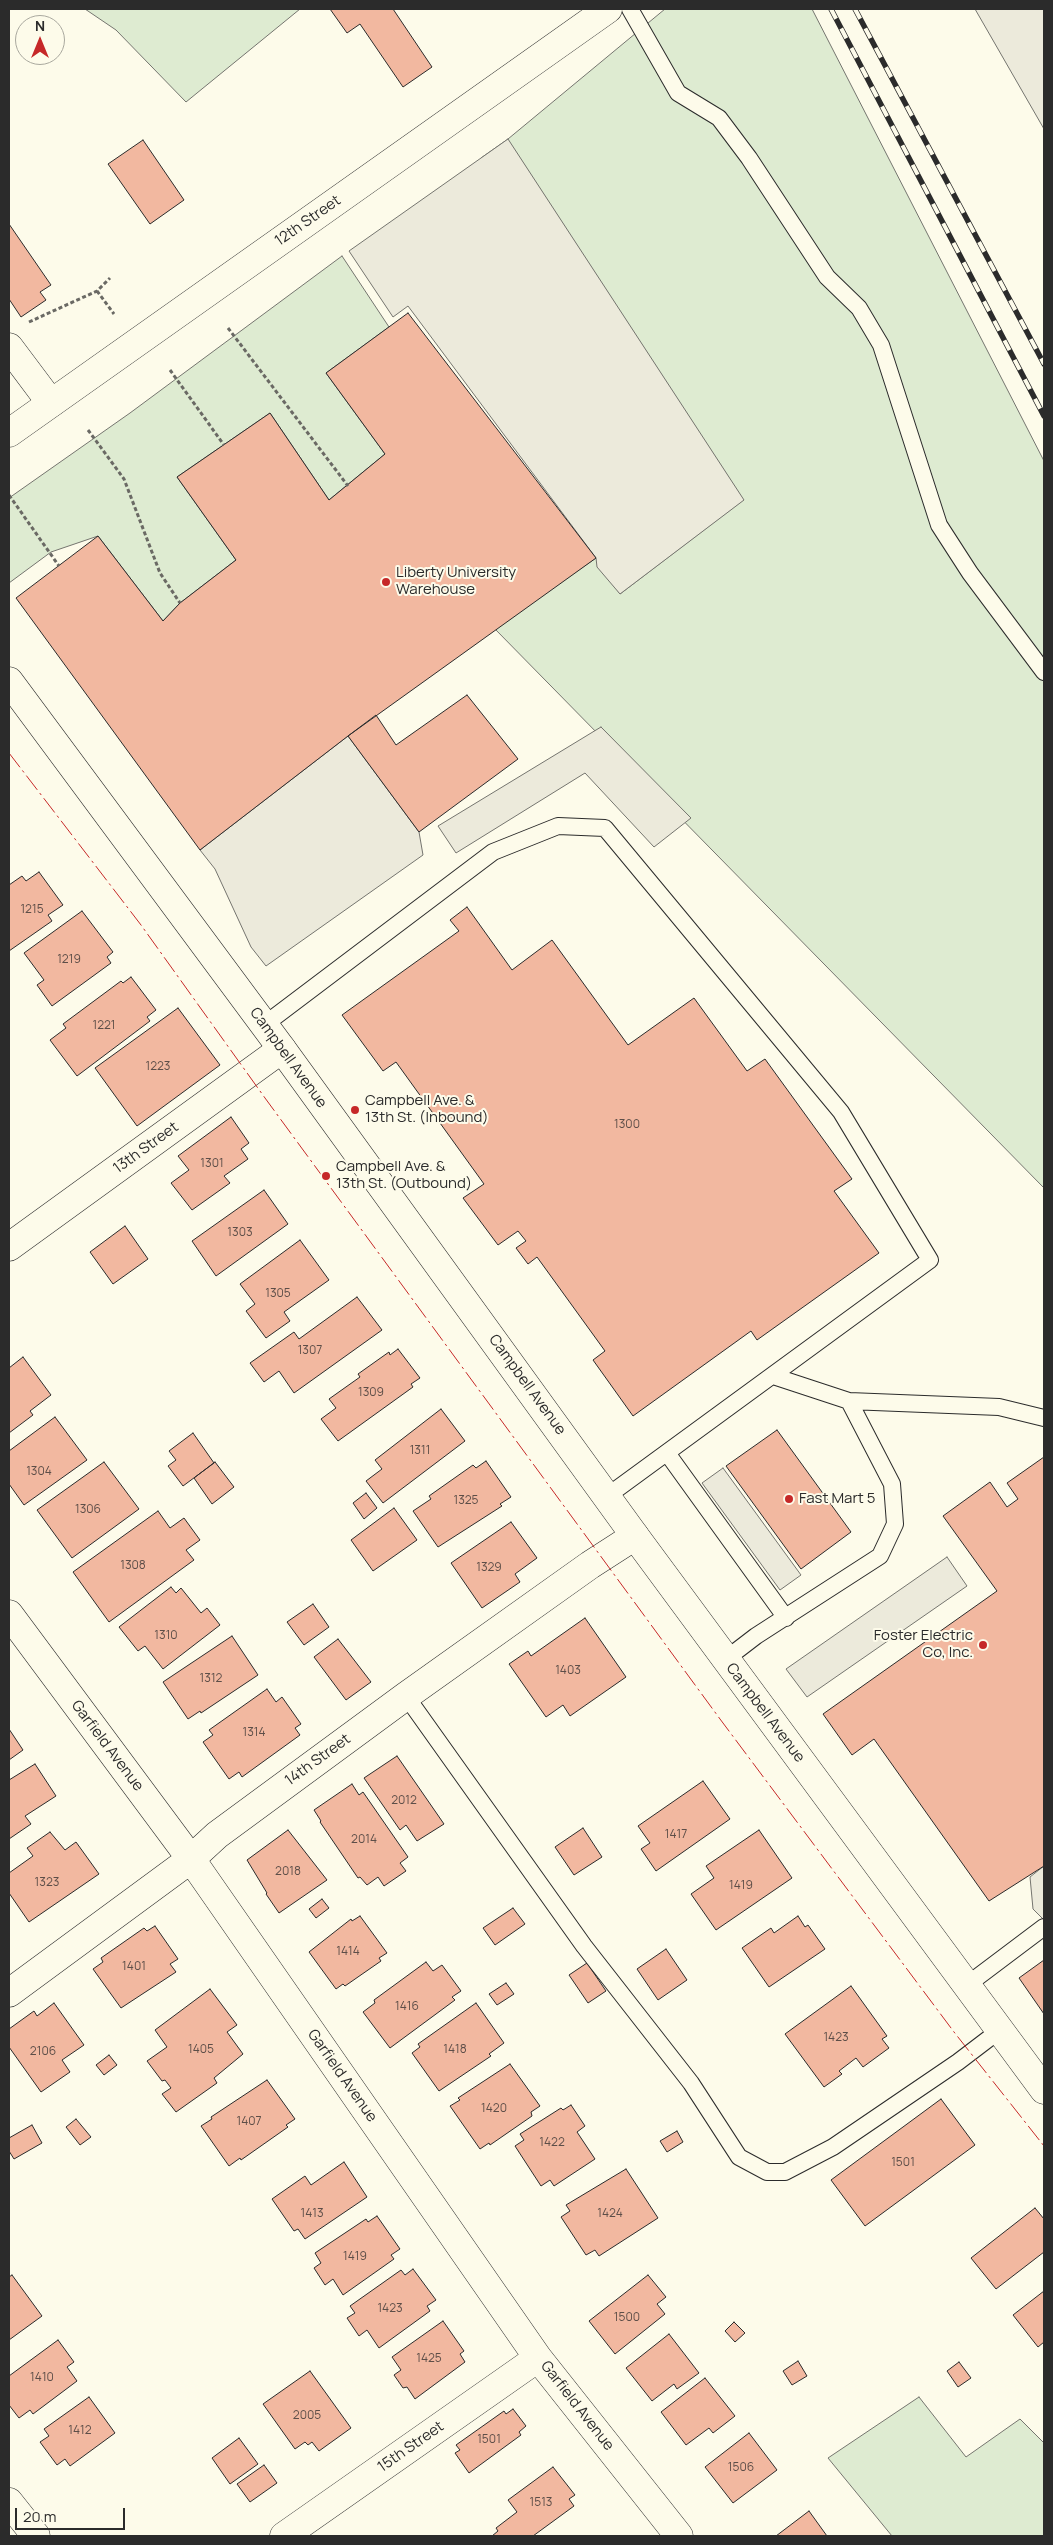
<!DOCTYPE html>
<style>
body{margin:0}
#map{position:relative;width:1053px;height:2545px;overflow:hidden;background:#fdfbea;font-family:Manrope,sans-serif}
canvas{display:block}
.frame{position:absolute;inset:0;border:10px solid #2b2b2b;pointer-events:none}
.north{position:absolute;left:15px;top:15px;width:50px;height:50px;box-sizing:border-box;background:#fdfbea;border:1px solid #a9a89e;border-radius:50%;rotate:0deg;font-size:14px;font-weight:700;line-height:20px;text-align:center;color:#2b2b2b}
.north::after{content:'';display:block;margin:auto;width:18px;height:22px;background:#c62828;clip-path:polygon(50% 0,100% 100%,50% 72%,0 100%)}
.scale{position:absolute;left:15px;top:2508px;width:110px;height:22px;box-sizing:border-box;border:2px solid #2b2b2b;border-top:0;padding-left:6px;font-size:15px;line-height:18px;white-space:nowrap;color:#2b2b2b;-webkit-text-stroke:4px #fdfbea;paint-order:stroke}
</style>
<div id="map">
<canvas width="1053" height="2545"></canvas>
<div class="frame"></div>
<div class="north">N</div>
<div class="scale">20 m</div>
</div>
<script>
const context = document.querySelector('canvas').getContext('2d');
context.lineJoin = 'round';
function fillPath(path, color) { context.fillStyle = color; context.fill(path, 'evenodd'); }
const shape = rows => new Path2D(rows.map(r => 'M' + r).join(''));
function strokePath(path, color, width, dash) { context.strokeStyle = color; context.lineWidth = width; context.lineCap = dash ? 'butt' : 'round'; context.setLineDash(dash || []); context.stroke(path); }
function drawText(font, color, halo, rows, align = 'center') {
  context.font = font + ' Manrope,sans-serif'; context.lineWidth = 4; context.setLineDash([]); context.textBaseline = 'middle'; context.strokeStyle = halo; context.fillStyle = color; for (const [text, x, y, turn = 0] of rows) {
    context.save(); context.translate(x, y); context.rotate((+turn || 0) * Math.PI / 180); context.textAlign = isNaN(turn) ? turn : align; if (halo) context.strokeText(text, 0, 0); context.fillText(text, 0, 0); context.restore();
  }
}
const green = shape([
 [85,9,300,9,186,102,116,30,85,9],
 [665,9,812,9,1044,461,1044,1188,494,628,596,558,620,594,743,500,481,158,508,139,665,9],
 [342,256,389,327,326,373,385,454,329,500,270,413,177,477,236,560,180,603,163,621,98,536,51,552,9,583,9,498,130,413,342,256],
 [919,2397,966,2457,1020,2419,1044,2443,1044,2536,892,2536,828,2458,919,2397]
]);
fillPath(green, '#deebd1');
strokePath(green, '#74746e', 1);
const parking = shape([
 [975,9,1044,9,1044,129,975,9],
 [508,139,744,500,620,594,597,567,596,558,408,306,393,317,349,251,508,139],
 [601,727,691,818,654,847,585,773,456,853,438,826,601,727],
 [348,736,419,832,423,855,266,966,251,947,215,869,200,850,348,736],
 [723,1468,801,1575,780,1590,702,1483,723,1468],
 [947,1557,967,1586,807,1697,786,1669,947,1557],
 [1044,1866,1044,1920,1033,1909,1030,1877,1044,1866]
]);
fillPath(parking, '#eceadb');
strokePath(parking, '#74746e', 1);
const building = shape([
 [330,9,393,9,432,67,403,87,360,24,347,33,330,9],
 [143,140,184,200,150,224,108,164,143,140],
 [9,224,51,285,40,292,46,300,21,317,9,299,9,224],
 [408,313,596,558,348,736,200,850,16,598,98,536,163,621,180,603,236,560,177,477,270,413,329,500,385,454,326,373,408,313],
 [467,695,518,759,419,832,348,736,376,715,396,745,467,695],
 [39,872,63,905,48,915,52,921,9,951,9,885,22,876,26,881,39,872],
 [467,907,512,970,552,940,628,1045,694,998,747,1071,765,1059,852,1179,834,1191,879,1253,757,1340,751,1331,633,1416,593,1360,605,1351,537,1257,528,1264,516,1248,526,1241,518,1231,498,1245,463,1198,484,1184,396,1062,383,1071,342,1015,459,931,450,920,467,907],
 [82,911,113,952,107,957,111,963,52,1006,37,985,44,980,24,953,82,911],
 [131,977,156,1010,147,1017,150,1021,77,1076,50,1040,66,1028,63,1024,121,981,123,983,131,977],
 [178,1008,220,1065,137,1126,95,1068,178,1008],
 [231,1117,249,1143,241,1149,248,1159,224,1176,230,1183,192,1210,171,1183,189,1170,178,1156,231,1117],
 [264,1190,288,1224,216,1276,192,1241,264,1190],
 [125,1226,148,1259,113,1284,90,1252,125,1226],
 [300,1240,329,1280,284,1312,290,1321,266,1338,246,1311,255,1304,240,1284,300,1240],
 [357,1297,382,1330,294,1393,279,1371,264,1382,250,1363,294,1332,299,1339,357,1297],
 [398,1349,420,1378,411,1384,413,1387,338,1441,321,1419,336,1408,329,1399,360,1377,358,1374,389,1352,390,1355,398,1349],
 [23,1357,51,1395,30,1411,33,1415,9,1433,9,1368,23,1357],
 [441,1409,465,1441,383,1503,366,1481,382,1469,375,1460,441,1409],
 [55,1417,87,1460,24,1505,9,1484,9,1451,55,1417],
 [777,1430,851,1532,801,1569,726,1466,777,1430],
 [193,1433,214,1463,183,1486,168,1466,176,1460,169,1451,193,1433],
 [1044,1457,1044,1866,989,1901,874,1739,852,1755,823,1714,997,1591,943,1516,990,1482,1007,1507,1018,1499,1007,1483,1044,1457],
 [486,1461,511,1497,500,1504,502,1506,438,1547,413,1511,431,1499,429,1496,473,1465,476,1468,486,1461],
 [104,1462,139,1509,72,1558,37,1510,104,1462],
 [215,1462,234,1487,212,1504,194,1478,215,1462],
 [366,1493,377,1508,364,1519,353,1503,366,1493],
 [394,1508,417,1540,373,1571,351,1540,394,1508],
 [158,1511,170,1528,184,1518,200,1540,186,1550,194,1560,109,1622,73,1572,158,1511],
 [511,1522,537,1558,515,1574,520,1582,482,1608,451,1563,511,1522],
 [171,1587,176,1593,181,1588,201,1613,207,1608,220,1625,163,1669,145,1646,138,1651,119,1627,171,1587],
 [313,1604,329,1627,304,1645,287,1622,313,1604],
 [585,1618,626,1677,570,1716,563,1705,546,1717,509,1664,528,1651,531,1656,585,1618],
 [232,1636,258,1675,201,1713,200,1711,188,1719,163,1682,232,1636],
 [338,1639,371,1682,346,1700,314,1657,338,1639],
 [267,1689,276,1702,282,1697,301,1724,295,1728,300,1735,242,1777,239,1772,229,1779,203,1742,213,1735,209,1730,267,1689],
 [9,1729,23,1750,9,1760,9,1729],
 [397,1756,444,1824,417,1841,406,1825,400,1830,364,1778,397,1756],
 [35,1764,56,1796,25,1816,31,1824,9,1839,9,1780,35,1764],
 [703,1781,730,1819,656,1871,641,1849,650,1843,638,1826,703,1781],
 [352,1784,359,1795,363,1792,408,1857,400,1863,406,1871,384,1886,378,1877,367,1885,360,1877,358,1878,320,1822,321,1821,314,1810,352,1784],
 [583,1828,602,1857,574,1875,555,1847,583,1828],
 [288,1830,327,1880,279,1913,266,1894,267,1893,247,1860,288,1830],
 [759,1830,792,1878,716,1930,691,1894,714,1878,706,1866,759,1830],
 [50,1832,65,1850,76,1842,99,1874,29,1922,9,1893,9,1873,33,1856,27,1848,50,1832],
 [322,1899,329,1908,316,1918,309,1909,322,1899],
 [513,1908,525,1924,495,1945,483,1928,513,1908],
 [360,1916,387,1953,379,1958,381,1961,345,1986,343,1984,336,1989,309,1952,351,1919,352,1921,360,1916],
 [798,1916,805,1927,808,1925,825,1949,769,1987,742,1948,771,1928,774,1933,798,1916],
 [155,1926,178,1959,170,1964,176,1972,121,2008,93,1969,103,1962,101,1958,144,1928,147,1931,155,1926],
 [666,1949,687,1980,658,2000,637,1969,666,1949],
 [1044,1960,1044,2014,1019,1978,1044,1960],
 [426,1962,433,1971,442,1965,461,1991,452,1997,455,2000,390,2048,363,2012,375,2003,374,2000,426,1962],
 [587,1963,606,1991,588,2003,569,1975,587,1963],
 [506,1983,514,1994,497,2005,489,1994,506,1983],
 [851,1986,887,2036,882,2039,889,2048,863,2067,856,2058,839,2071,842,2074,824,2087,785,2034,851,1986],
 [210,1989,237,2025,227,2032,243,2054,214,2078,217,2083,176,2112,162,2094,171,2088,165,2080,162,2081,147,2061,167,2047,155,2030,210,1989],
 [54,2003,84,2045,62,2060,70,2072,41,2092,9,2047,9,2029,34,2011,37,2016,54,2003],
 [476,2003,504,2043,489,2054,491,2056,439,2091,412,2053,420,2047,418,2044,476,2003],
 [109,2055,117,2065,104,2075,96,2065,109,2055],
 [510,2064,540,2106,531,2112,532,2116,490,2145,489,2143,480,2149,450,2106,460,2100,458,2098,510,2064],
 [267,2080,295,2119,286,2125,288,2127,241,2160,240,2158,229,2166,201,2126,212,2119,211,2117,267,2080],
 [941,2099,975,2145,865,2226,831,2180,941,2099],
 [571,2105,585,2126,577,2132,595,2159,554,2186,550,2180,541,2186,515,2146,524,2140,520,2134,561,2108,563,2110,571,2105],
 [76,2119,91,2137,80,2145,66,2127,76,2119],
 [32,2125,42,2143,14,2159,9,2151,9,2138,32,2125],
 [677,2131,683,2142,667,2152,660,2141,677,2131],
 [344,2162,367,2197,305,2239,298,2229,294,2231,272,2199,305,2176,311,2185,344,2162],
 [626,2169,658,2218,599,2256,595,2250,586,2255,561,2217,570,2211,566,2205,626,2169],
 [1035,2208,1044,2219,1044,2252,996,2289,971,2258,1035,2208],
 [377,2216,400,2249,391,2255,394,2259,343,2295,333,2279,325,2285,314,2268,321,2263,315,2253,366,2219,368,2222,377,2216],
 [413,2269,436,2300,427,2306,430,2311,379,2348,367,2330,359,2336,347,2318,355,2313,350,2306,401,2270,405,2275,413,2269],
 [12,2275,42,2316,9,2340,9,2277,12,2275],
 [648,2275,666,2297,657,2304,665,2314,615,2354,589,2321,648,2275],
 [1044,2291,1044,2342,1038,2347,1013,2315,1044,2291],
 [443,2321,464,2351,460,2354,465,2362,415,2399,407,2387,403,2388,394,2375,401,2370,392,2357,443,2321],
 [734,2322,745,2333,735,2342,725,2331,734,2322],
 [669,2334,699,2373,677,2389,674,2384,652,2401,626,2368,669,2334],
 [58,2340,74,2362,67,2367,77,2381,33,2414,30,2410,19,2418,9,2405,9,2376,58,2340],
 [798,2361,807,2376,792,2385,783,2371,798,2361],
 [959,2362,971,2378,958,2387,947,2371,959,2362],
 [310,2371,351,2428,319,2451,312,2442,308,2445,305,2442,295,2449,263,2404,310,2371],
 [705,2378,735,2416,713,2433,709,2428,686,2445,661,2412,705,2378],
 [89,2397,115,2433,70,2466,65,2459,57,2465,40,2442,49,2436,44,2429,89,2397],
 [513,2409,526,2426,519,2432,521,2435,469,2473,455,2453,460,2450,456,2445,504,2411,506,2414,513,2409],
 [749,2433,777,2470,733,2503,705,2467,749,2433],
 [239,2438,258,2464,230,2484,212,2458,239,2438],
 [264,2465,277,2483,250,2502,237,2484,264,2465],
 [553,2467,575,2495,569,2499,574,2506,533,2536,492,2536,498,2531,496,2528,517,2512,508,2500,553,2467],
 [809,2511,827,2536,776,2536,809,2511]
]);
fillPath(building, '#f2b8a0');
strokePath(building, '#2b2b2b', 1);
const lane = shape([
 [630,9,678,93,719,118,749,158,827,277,859,308,881,345,939,525,970,573,1044,672],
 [264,1025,493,852,558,826,605,828,841,1112,930,1260,606,1497],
 [773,1376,849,1401,999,1407,1044,1418],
 [667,1453,786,1618],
 [726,1659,756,1636,880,1556,895,1524,892,1484,849,1401],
 [406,1696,584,1946,691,2083,739,2157,767,2172,785,2172,833,2147,958,2062,1000,2030],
 [967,1985,1044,1927]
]);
const street = shape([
 [9,347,51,403],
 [9,1247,282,1049],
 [9,1614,191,1859,538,2358,679,2536],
 [9,1993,191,1859,217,1835,406,1696,590,1565,635,1536],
 [9,2502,36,2536],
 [284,2536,538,2358]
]);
const secondary = shape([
 [9,681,282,1049,635,1536,1044,2090]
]);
const primary = shape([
 [9,433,608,9]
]);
strokePath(lane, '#2b2b2b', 18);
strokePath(street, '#2b2b2b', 29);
strokePath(secondary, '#2b2b2b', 29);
strokePath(primary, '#2b2b2b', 29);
strokePath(shape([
 [97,291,114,314],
 [29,322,97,291,110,278],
 [228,328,348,486],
 [170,370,224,445],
 [88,430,124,479,160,573,180,603],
 [9,495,59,566]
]), '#6a6964', 3, [4, 2.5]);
strokePath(lane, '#fdfbea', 16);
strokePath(street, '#fdfbea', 28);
strokePath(secondary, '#fdfbea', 28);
strokePath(primary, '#fdfbea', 28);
const rail = shape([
 [831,9,1044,416],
 [855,9,1044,364]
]);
strokePath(rail, '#2b2b2b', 5.5);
strokePath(rail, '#fdfbea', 4, [11]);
strokePath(shape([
 [9,753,141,925,265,1098,720,1719,954,2032,1044,2146]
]), '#c62828', 1, [18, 4, 2.5, 4]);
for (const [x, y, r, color] of [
 [386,582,5,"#c62828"],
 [355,1110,5,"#c62828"],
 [326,1176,5,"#c62828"],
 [789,1499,5,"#c62828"],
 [983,1645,5,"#c62828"]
]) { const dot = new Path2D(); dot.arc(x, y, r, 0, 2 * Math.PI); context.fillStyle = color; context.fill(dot); strokePath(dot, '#fdfbea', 2); }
drawText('12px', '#5d4e48', null, [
 ["1215",32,910],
 ["1219",69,960],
 ["1221",104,1026],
 ["1223",158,1067],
 ["1300",627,1125],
 ["1301",212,1164],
 ["1303",240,1233],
 ["1305",278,1294],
 ["1307",310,1351],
 ["1309",371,1393],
 ["1311",420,1451],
 ["1304",39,1472],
 ["1325",466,1501],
 ["1306",88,1510],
 ["1308",133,1566],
 ["1329",489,1568],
 ["1310",166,1636],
 ["1403",568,1671],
 ["1312",211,1679],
 ["1314",254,1733],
 ["2012",404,1801],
 ["1417",676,1835],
 ["2014",364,1840],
 ["2018",288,1872],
 ["1323",47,1883],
 ["1419",741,1886],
 ["1414",348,1952],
 ["1401",134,1967],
 ["1416",407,2007],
 ["1423",836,2038],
 ["1405",201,2050],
 ["1418",455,2050],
 ["2106",43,2052],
 ["1420",494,2109],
 ["1407",249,2122],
 ["1422",552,2143],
 ["1501",903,2163],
 ["1413",312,2214],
 ["1424",610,2214],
 ["1419",355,2257],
 ["1423",390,2309],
 ["1500",627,2318],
 ["1425",429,2359],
 ["1410",42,2378],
 ["2005",307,2416],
 ["1412",80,2431],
 ["1501",489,2440],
 ["1506",741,2468],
 ["1513",541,2503]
]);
drawText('15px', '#2b2b2b', '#fdfbea', [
 ["12th Street",308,221,-35],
 ["Campbell Avenue",288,1058,54],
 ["13th Street",146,1148,-36],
 ["Campbell Avenue",527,1385,54],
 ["Campbell Avenue",765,1713,53],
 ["Garfield Avenue",107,1746,53],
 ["14th Street",318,1760,-36],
 ["Garfield Avenue",342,2076,55],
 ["Garfield Avenue",577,2406,52],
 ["15th Street",411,2447,-35]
]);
drawText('15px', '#2b2b2b', '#fdfbea', [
 ["Liberty University",396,573],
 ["Warehouse",396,590],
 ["Campbell Ave. &",365,1101],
 ["13th St. (Inbound)",365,1118],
 ["Campbell Ave. &",336,1167],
 ["13th St. (Outbound)",336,1184],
 ["Fast Mart 5",799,1499],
 ["Foster Electric",973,1636,"right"],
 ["Co, Inc.",973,1653,"right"]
], 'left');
</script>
